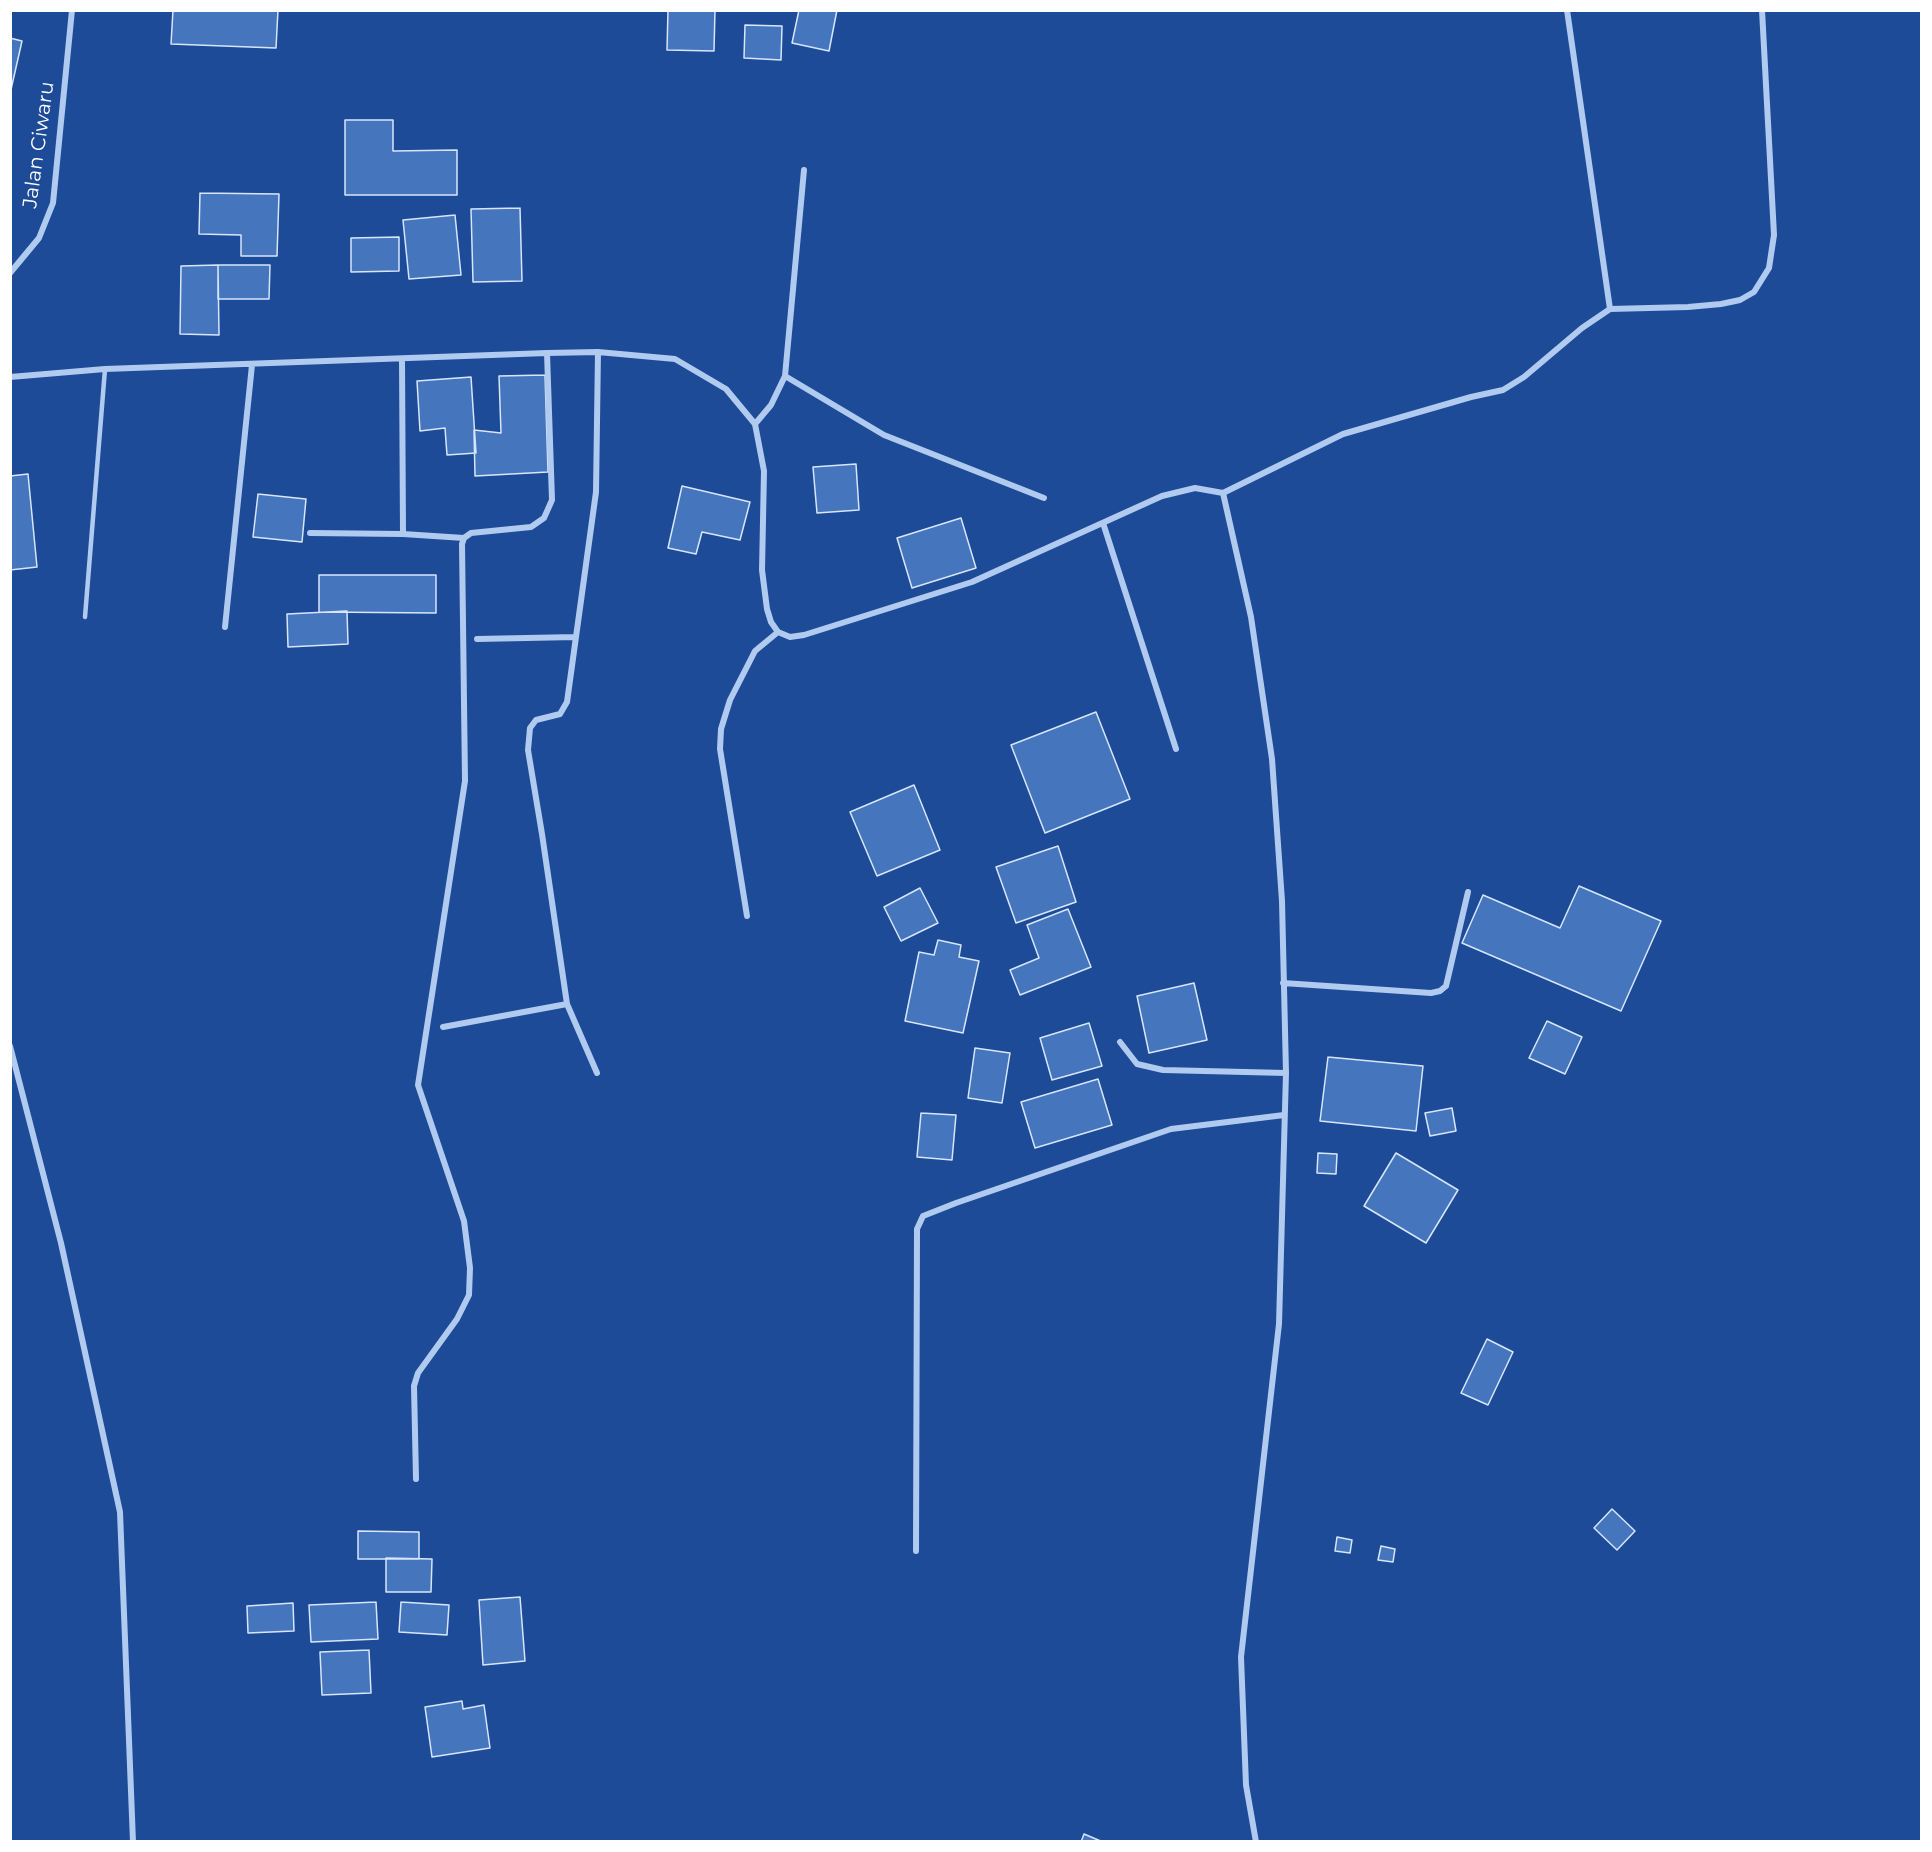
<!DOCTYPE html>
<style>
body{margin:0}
#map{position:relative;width:1932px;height:1852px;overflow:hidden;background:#1d4b97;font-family:Montserrat,sans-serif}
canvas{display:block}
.frame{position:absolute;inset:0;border:12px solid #fff;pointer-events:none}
</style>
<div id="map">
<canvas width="1932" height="1852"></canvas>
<div class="frame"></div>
</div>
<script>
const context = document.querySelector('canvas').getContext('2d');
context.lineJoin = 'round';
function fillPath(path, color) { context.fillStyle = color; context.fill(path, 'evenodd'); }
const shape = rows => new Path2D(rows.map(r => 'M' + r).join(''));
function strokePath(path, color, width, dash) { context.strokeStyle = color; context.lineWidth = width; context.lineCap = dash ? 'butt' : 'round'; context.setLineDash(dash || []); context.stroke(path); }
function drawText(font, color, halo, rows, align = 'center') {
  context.font = font + ' Montserrat,sans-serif'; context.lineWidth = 5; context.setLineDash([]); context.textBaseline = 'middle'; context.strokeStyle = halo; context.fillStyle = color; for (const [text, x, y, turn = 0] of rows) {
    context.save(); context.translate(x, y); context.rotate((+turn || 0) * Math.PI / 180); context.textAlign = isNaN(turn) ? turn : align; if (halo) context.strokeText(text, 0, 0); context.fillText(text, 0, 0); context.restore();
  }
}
const building = shape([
 [173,10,278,10,276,48,171,44,173,10],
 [668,10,715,10,714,51,667,50,668,10],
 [799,10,837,10,829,51,792,43,799,10],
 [745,25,782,26,781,60,744,58,745,25],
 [10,38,22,41,10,94,10,38],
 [345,120,393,120,393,151,457,150,457,195,345,195,345,120],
 [200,193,279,194,277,256,241,256,241,235,199,234,200,193],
 [520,208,522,281,473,282,471,209,520,208],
 [455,215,461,275,409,279,403,220,455,215],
 [399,237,399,271,351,272,351,238,399,237],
 [218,265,219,335,180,334,181,266,218,265],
 [218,265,270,265,269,299,218,299,218,265],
 [545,375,548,472,475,476,474,430,501,433,499,376,545,375],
 [471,377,476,453,447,455,445,428,420,431,417,381,471,377],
 [856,464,859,510,817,513,813,467,856,464],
 [28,474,37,567,10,570,10,476,28,474],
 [682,486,750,502,740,540,702,532,696,554,668,548,682,486],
 [258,494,306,499,302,542,253,537,258,494],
 [961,518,976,568,912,588,897,538,961,518],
 [319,575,436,575,436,613,319,612,319,575],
 [347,611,348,644,288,647,287,614,347,611],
 [1096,712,1130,799,1045,833,1011,745,1096,712],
 [914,785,940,850,877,876,850,812,914,785],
 [1058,846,1076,902,1016,923,996,867,1058,846],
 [1579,886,1661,921,1621,1011,1462,943,1483,895,1560,928,1579,886],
 [920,888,938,923,901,941,884,907,920,888],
 [1068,909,1091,967,1020,995,1010,970,1039,958,1027,925,1068,909],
 [938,940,961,945,959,957,979,961,963,1033,905,1021,919,952,934,955,938,940],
 [1194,983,1207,1040,1149,1053,1137,996,1194,983],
 [1547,1021,1582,1037,1565,1074,1529,1058,1547,1021],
 [1089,1023,1102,1066,1052,1080,1040,1038,1089,1023],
 [975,1048,1010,1053,1002,1103,968,1098,975,1048],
 [1328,1057,1423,1066,1416,1131,1320,1121,1328,1057],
 [1098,1079,1112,1125,1035,1148,1021,1102,1098,1079],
 [1452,1108,1456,1131,1430,1136,1425,1113,1452,1108],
 [921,1113,956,1115,952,1160,917,1157,921,1113],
 [1318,1153,1337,1154,1336,1174,1317,1173,1318,1153],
 [1396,1153,1458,1190,1426,1243,1364,1206,1396,1153],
 [1487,1339,1513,1352,1488,1405,1461,1393,1487,1339],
 [1612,1509,1635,1531,1617,1550,1594,1528,1612,1509],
 [358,1531,419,1532,419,1559,358,1559,358,1531],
 [1337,1537,1352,1540,1350,1553,1335,1551,1337,1537],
 [1381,1546,1395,1549,1393,1562,1378,1560,1381,1546],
 [386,1558,432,1559,431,1592,386,1592,386,1558],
 [520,1597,525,1661,483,1665,479,1600,520,1597],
 [376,1602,378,1639,311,1642,309,1605,376,1602],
 [401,1602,449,1605,447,1635,399,1632,401,1602],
 [293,1603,294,1631,248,1633,247,1606,293,1603],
 [369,1650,371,1693,322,1695,320,1652,369,1650],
 [462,1701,463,1709,484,1705,490,1748,432,1757,425,1707,462,1701],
 [1084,1834,1103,1842,1081,1842,1084,1834]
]);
fillPath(building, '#4575bd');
strokePath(building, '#d7e6fb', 1.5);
strokePath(shape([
 [85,617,105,369]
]), '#b1caef', 4.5);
strokePath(shape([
 [1567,10,1610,309,1688,307,1721,304,1740,300,1754,292,1769,268,1774,235,1762,10],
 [10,273,39,238,53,203,72,10],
 [402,359,403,534],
 [785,376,884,435,1044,498],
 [10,377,105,369,547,353,598,352,675,359,726,389,755,424,764,471,762,570,767,609,771,622,778,632,790,637,804,635,972,582,1162,496,1195,488,1223,493,1343,434,1471,397,1503,390,1524,377,1582,328,1610,309],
 [755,424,771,405,785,376,804,170],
 [1223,493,1251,617,1272,759,1282,901,1286,1073,1279,1324,1241,1657,1246,1785,1256,1842],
 [1103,523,1176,749],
 [310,533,403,534,464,538],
 [225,627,252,365],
 [477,639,576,637],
 [747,916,720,749,721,729,730,700,755,651,778,632],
 [1283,983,1431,993,1440,991,1446,986,1468,892],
 [443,1027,567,1004],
 [1120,1042,1137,1064,1163,1070,1286,1073],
 [10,1046,61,1243,120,1512,133,1842],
 [597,1073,567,1004,542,834,528,750,530,728,536,720,560,714,567,702,596,492,598,352],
 [416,1479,414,1386,418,1373,457,1319,469,1295,470,1268,464,1221,418,1085,465,781,462,544,464,538,471,533,531,527,544,518,552,500,547,353],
 [916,1551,917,1229,923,1216,956,1203,1171,1129,1284,1115]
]), '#b1caef', 6);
drawText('20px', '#fff', '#1d4b97', [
 ["Jalan Ciwaru",39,145,-82]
]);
</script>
